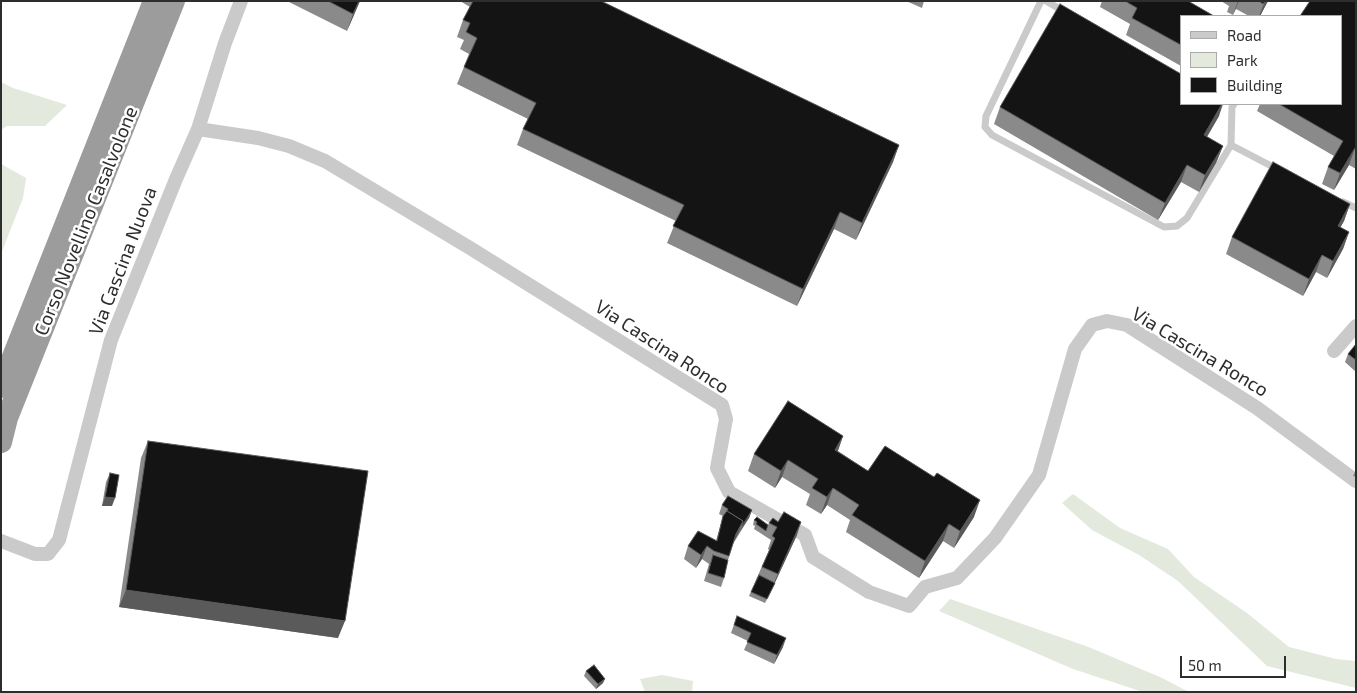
<!DOCTYPE html>
<style>
body{margin:0}
#map{position:relative;width:1357px;height:693px;overflow:hidden;background:#fff;font-family:"Exo 2",sans-serif}
canvas{display:block}
.frame{position:absolute;inset:0;border:2px solid #2d2d2d;pointer-events:none}
.legend{position:absolute;left:1180px;top:15px;width:162px;height:90px;box-sizing:border-box;background:#fff;border:1px solid #ababab;margin:0;padding:6px 9px;list-style:none;font-size:15px;color:#2d2d2d}
.legend li{display:flex;align-items:center;gap:10px;height:25px}
.legend b{width:25px;border:1px solid #ababab}
.scale{position:absolute;left:1180px;top:656px;width:106px;height:22px;box-sizing:border-box;border:2px solid #2d2d2d;border-top:0;padding-left:6px;font-size:15px;line-height:18px;white-space:nowrap;color:#2d2d2d;-webkit-text-stroke:4px #fff;paint-order:stroke}
</style>
<div id="map">
<canvas width="1357" height="693"></canvas>
<div class="frame"></div>
<ul class="legend">
<li><b style="height:6px;background:#cacaca"></b>Road</li>
<li><b style="height:14px;background:#e3e9dd"></b>Park</li>
<li><b style="height:14px;background:#141414"></b>Building</li>
</ul>
<div class="scale">50 m</div>
</div>
<script>
const context = document.querySelector('canvas').getContext('2d');
context.lineJoin = 'round';
function fillPath(path, color) { context.fillStyle = color; context.fill(path, 'evenodd'); }
const shape = rows => new Path2D(rows.map(r => 'M' + r).join(''));
function strokePath(path, color, width, dash) { context.strokeStyle = color; context.lineWidth = width; context.lineCap = dash ? 'butt' : 'round'; context.setLineDash(dash || []); context.stroke(path); }
function drawText(font, color, halo, rows, align = 'center') {
  context.font = font + ' "Exo 2",sans-serif'; context.lineWidth = 5; context.setLineDash([]); context.textBaseline = 'middle'; context.strokeStyle = halo; context.fillStyle = color; for (const [text, x, y, turn = 0] of rows) {
    context.save(); context.translate(x, y); context.rotate((+turn || 0) * Math.PI / 180); context.textAlign = isNaN(turn) ? turn : align; if (halo) context.strokeText(text, 0, 0); context.fillText(text, 0, 0); context.restore();
  }
}
fillPath(shape([
 [1,82,13,88,67,105,45,126,7,126,1,130],
 [1,164,26,178,23,198,1,254],
 [1073,494,1120,528,1168,549,1194,577,1247,613,1289,647,1336,659,1356,661,1356,688,1267,666,1178,581,1139,555,1092,530,1062,503],
 [950,599,1086,646,1160,677,1189,692,1143,692,1073,669,939,611],
 [662,675,693,681,692,692,645,692,640,679]
]), '#e3e9dd');
strokePath(shape([
 [1041,1,986,116,985,127,992,135,1164,227,1177,226,1187,218,1231,145,1232,107,1234,104],
 [1046,1,1065,12],
 [1231,145,1279,170],
 [1343,202,1356,208]
]), '#cacaca', 7);
strokePath(shape([
 [198,129,258,138,289,146,325,161,470,248,722,405,726,419,717,468,729,492,805,535,813,557,869,592,909,606,925,587,957,578,995,538,1039,475,1075,349,1092,325,1107,321,1127,325,1257,408,1356,481],
 [1334,351,1356,326],
 [1,541,35,554,48,554,59,540,111,340,176,179,198,129,225,43,241,1]
]), '#cacaca', 14);
strokePath(shape([
 [1,387,154,1],
 [1,442,7,418,174,1]
]), '#9c9c9c', 22);
fillPath(shape([
 [287,1,360,1,347,31],
 [460,1,601,1,899,145,893,162,856,240,834,229,797,306,667,243,676,221,517,145,523,129,528,119,457,84,464,67,469,54,460,49,464,40,457,37,463,20,470,7],
 [906,1,924,1,922,8],
 [1102,1,1188,1,1181,16,1181,66,1126,35,1130,24,1100,7],
 [1221,1,1268,1,1260,16,1249,16,1236,9,1233,15,1227,12,1229,6],
 [1356,1,1356,169,1349,165,1334,190,1322,184,1328,167,1334,156,1257,111,1260,104,1341,104],
 [1000,107,1219,116,1207,137,1223,146,1216,163,1199,192,1181,182,1158,220,994,124],
 [1350,204,1344,221,1340,227,1349,232,1343,249,1327,278,1316,272,1303,296,1226,254,1232,237],
 [1356,344,1356,372,1345,362,1348,354],
 [843,436,838,451,868,471,974,517,954,548,943,541,919,578,846,532,850,520,827,505,821,514,806,505,810,494,782,477,775,488,748,471,754,454],
 [148,441,338,638,119,607,141,458],
 [1356,469,1356,477,1353,476],
 [110,473,112,506,102,506,106,482],
 [722,505,752,510,749,518,733,544,728,560,724,578,721,587,704,581,709,564,702,559,696,568,684,559,688,546,716,541,723,516,719,514],
 [754,520,768,525,769,523,797,535,765,603,749,596,769,550,768,549,771,540,754,529,755,526,753,525],
 [737,616,783,647,774,664,744,650,748,641,731,633],
 [586,671,603,683,596,689,584,676]
]), '#8a8a8a');
fillPath(shape([
 [359,1,360,1,347,31,353,14],
 [1238,1,1239,1,1233,15],
 [1265,1,1268,1,1260,16,1259,16],
 [1222,104,1223,104,1219,116,1198,152,1204,135],
 [899,145,893,162,856,240,862,223],
 [1223,146,1216,163,1199,192,1205,175],
 [1355,148,1349,165,1334,190,1340,173],
 [1187,165,1181,182,1158,220,1165,203],
 [1350,204,1344,221,1332,243,1338,226],
 [840,212,834,229,797,306,803,289],
 [1349,232,1343,249,1327,278,1333,261],
 [1322,255,1316,272,1303,296,1309,279],
 [843,436,837,453,835,450],
 [788,460,782,477,775,488,781,471],
 [833,488,827,505,821,514,827,497],
 [105,497,115,498,112,506,102,506],
 [980,500,974,517,954,548,960,531],
 [752,510,749,518,738,534,742,526],
 [743,521,738,534,731,547,736,534],
 [801,522,797,535,773,587,765,603],
 [949,524,943,541,919,578,925,561],
 [707,546,702,559,696,568,701,555],
 [126,590,345,621,338,638,119,607],
 [786,638,783,647,774,664,777,655],
 [605,679,603,683,596,689,598,684]
]), '#5a5a5a');
const building = shape([
 [328,1,359,1,353,14,328,1],
 [473,1,601,1,899,145,862,223,840,212,803,289,673,226,684,205,523,129,536,103,464,67,477,38,466,32,470,23,463,20,473,1],
 [1125,1,1188,1,1214,16,1181,16,1181,45,1132,18,1137,8,1125,1],
 [1259,1,1265,1,1263,4,1259,1],
 [1310,1,1356,1,1356,148,1355,148,1340,173,1328,167,1343,141,1279,104,1341,104,1341,16,1300,16,1310,1],
 [1060,4,1181,74,1181,104,1222,104,1204,135,1223,146,1205,175,1187,165,1165,203,1000,107,1060,4],
 [1273,162,1350,204,1338,226,1349,232,1333,261,1322,255,1309,279,1232,237,1273,162],
 [1356,344,1356,360,1348,354,1356,344],
 [788,401,843,436,835,450,868,471,885,446,934,477,937,473,980,500,960,531,949,524,925,561,852,515,859,505,833,488,827,497,812,488,818,479,815,477,788,460,781,471,754,454,788,401],
 [148,441,368,471,345,621,126,590,148,441],
 [110,473,119,475,115,498,105,497,110,473],
 [728,496,752,510,742,526,743,521,727,511,728,509,722,505,728,496],
 [727,511,743,521,736,534,729,556,714,551,707,546,701,555,688,546,698,531,717,541,723,516,727,511],
 [784,512,801,522,778,574,762,567,775,538,772,536,777,527,769,523,773,518,778,522,784,512],
 [757,517,768,525,766,531,756,524,757,522,754,520,757,517],
 [713,555,728,560,724,578,708,573,713,555],
 [759,575,775,583,767,599,751,592,759,575],
 [737,616,786,638,777,655,747,642,751,633,734,625,737,616],
 [594,665,605,679,598,684,586,671,594,665]
]);
fillPath(building, '#141414');
strokePath(building, '#5a5a5a', 1);
drawText('19px', '#2d2d2d', '#fff', [
 ["Corso Novellino Casalvolone",86,221,-68],
 ["Via Cascina Nuova",123,261,-69],
 ["Via Cascina Ronco",662,347,33],
 ["Via Cascina Ronco",1200,352,31]
]);
</script>
